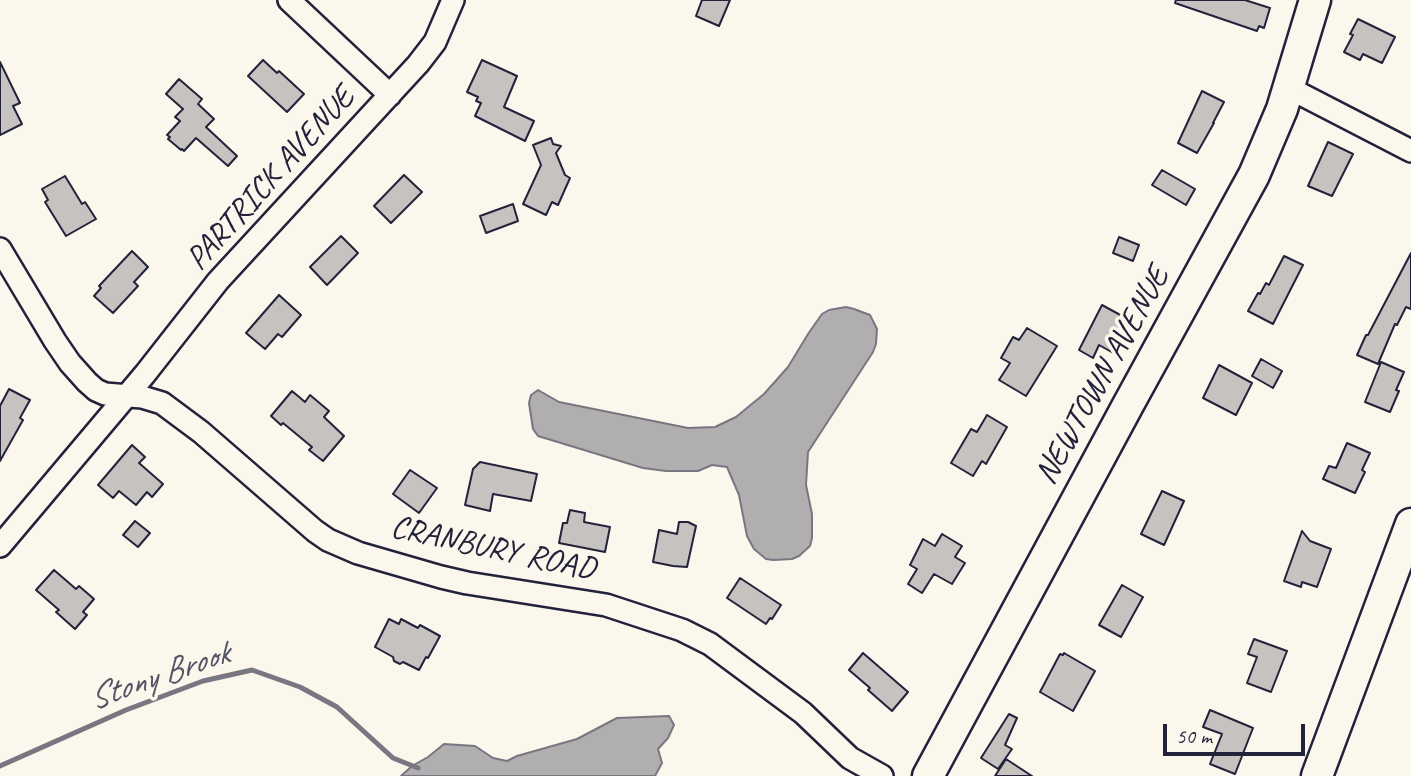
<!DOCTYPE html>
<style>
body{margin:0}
#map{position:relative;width:1411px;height:776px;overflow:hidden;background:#fbf7ec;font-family:Caveat,sans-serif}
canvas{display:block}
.scale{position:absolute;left:1163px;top:724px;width:142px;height:32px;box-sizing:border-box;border:4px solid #22223b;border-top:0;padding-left:9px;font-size:21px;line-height:24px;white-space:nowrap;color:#22223b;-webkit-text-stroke:5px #fbf7ec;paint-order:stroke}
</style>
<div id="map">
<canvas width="1411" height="776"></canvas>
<div class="scale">50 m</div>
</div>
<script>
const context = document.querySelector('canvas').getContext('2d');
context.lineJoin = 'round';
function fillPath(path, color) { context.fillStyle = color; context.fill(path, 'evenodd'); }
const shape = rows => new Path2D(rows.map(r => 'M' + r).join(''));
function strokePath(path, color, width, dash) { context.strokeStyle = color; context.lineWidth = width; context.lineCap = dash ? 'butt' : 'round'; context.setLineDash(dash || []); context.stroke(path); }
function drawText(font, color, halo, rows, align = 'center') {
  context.font = font + ' Caveat,sans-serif'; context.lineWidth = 7; context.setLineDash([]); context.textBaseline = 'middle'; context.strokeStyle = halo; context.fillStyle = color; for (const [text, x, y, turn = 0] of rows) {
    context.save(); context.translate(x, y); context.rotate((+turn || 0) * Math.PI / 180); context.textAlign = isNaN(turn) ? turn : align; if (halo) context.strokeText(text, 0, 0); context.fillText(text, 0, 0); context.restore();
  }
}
const water = shape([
 [846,307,854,309,870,315,877,329,876,344,873,352,808,452,806,485,812,514,812,538,810,546,799,556,792,559,773,560,766,559,754,549,747,536,739,495,727,467,712,465,698,471,666,471,643,468,538,436,533,429,529,403,531,395,538,390,559,402,688,428,715,427,736,417,764,394,788,367,808,334,822,314,829,310,846,307],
 [669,716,674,725,668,738,658,749,662,763,655,776,401,776,412,766,428,757,444,744,475,746,493,758,507,761,517,756,577,739,617,718,669,716]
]);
fillPath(water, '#b1aeb0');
strokePath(water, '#787681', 2);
strokePath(shape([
 [0,766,126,710,203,681,252,670,300,687,337,707,393,758,418,768]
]), '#787681', 5);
const building = shape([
 [702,0,730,0,719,26,696,16,702,0],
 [1176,0,1245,0,1270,8,1264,28,1259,26,1257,31,1175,3,1176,0],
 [1358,19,1395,37,1382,63,1363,54,1360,60,1344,52,1353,35,1350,34,1358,19],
 [263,60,277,73,279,71,304,94,287,112,248,76,263,60],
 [482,60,517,76,504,107,534,121,525,141,475,116,481,103,476,101,478,97,467,92,482,60],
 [0,62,20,103,13,106,22,124,0,135,0,62],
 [179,79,202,99,198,104,214,119,206,127,237,156,228,166,196,138,184,151,182,149,181,150,168,139,170,137,167,135,180,121,175,117,183,109,166,94,179,79],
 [1202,91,1224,102,1213,123,1214,123,1197,153,1178,143,1202,91],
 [551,138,553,144,561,146,556,153,565,175,570,178,558,205,552,202,546,215,523,204,541,165,533,145,551,138],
 [1328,142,1353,154,1332,196,1308,186,1328,142],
 [1162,170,1195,189,1186,205,1152,185,1162,170],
 [404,175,422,192,391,223,374,206,404,175],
 [65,176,82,204,85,202,96,219,66,236,45,202,48,200,42,189,65,176],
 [513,204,518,221,486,233,480,216,513,204],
 [341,236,358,253,327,285,310,267,341,236],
 [1119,237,1139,245,1133,261,1113,253,1119,237],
 [132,251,148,267,134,282,138,286,113,313,94,296,101,288,99,286,132,251],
 [1411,253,1411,309,1406,307,1397,325,1395,324,1378,364,1357,355,1366,335,1368,335,1411,253],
 [1284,256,1303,265,1273,324,1248,311,1258,293,1260,294,1266,283,1269,285,1284,256],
 [279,295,301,315,282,337,278,334,265,349,246,333,279,295],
 [1102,305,1124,317,1119,326,1128,331,1117,355,1099,345,1093,358,1079,350,1102,305],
 [1027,328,1057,346,1026,396,999,380,1010,363,1001,358,1013,337,1019,340,1027,328],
 [1261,359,1282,371,1273,388,1252,376,1261,359],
 [1381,362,1404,372,1396,390,1399,391,1390,412,1365,402,1381,362],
 [1219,365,1252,383,1236,415,1203,398,1219,365],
 [9,389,30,400,20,418,23,420,0,461,0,406,9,389],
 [292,391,305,402,310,395,329,411,324,417,344,436,323,461,309,450,312,447,283,423,281,425,271,416,292,391],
 [987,415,1007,427,986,464,982,461,973,476,951,463,971,429,977,432,987,415],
 [1347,443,1370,453,1362,470,1365,472,1355,493,1323,479,1329,466,1336,468,1347,443],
 [132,445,145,457,139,463,163,484,152,497,147,492,136,505,119,491,113,498,98,485,132,445],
 [480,462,537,474,531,501,493,494,490,511,465,505,473,469,480,462],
 [410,470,437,488,419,513,393,494,410,470],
 [1162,491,1184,501,1164,545,1141,534,1162,491],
 [570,510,585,513,584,522,610,527,605,552,559,543,563,523,567,523,570,510],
 [135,521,150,533,138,547,123,535,135,521],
 [679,522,688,522,696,526,687,567,673,566,653,562,659,530,677,534,679,522],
 [1302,531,1310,541,1331,549,1317,587,1302,582,1301,587,1284,581,1302,531],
 [942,534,962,546,955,557,965,563,952,584,934,574,922,593,908,584,917,569,910,565,923,539,935,546,942,534],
 [54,570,76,589,79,586,94,599,83,612,87,615,75,629,56,612,59,610,36,590,54,570],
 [740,578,781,605,772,619,770,618,766,624,727,598,740,578],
 [1122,585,1143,597,1121,637,1099,625,1122,585],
 [389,619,399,624,401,619,418,628,420,625,440,636,428,658,426,657,419,670,403,662,400,664,394,661,393,657,375,647,389,619],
 [1254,639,1287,651,1271,692,1247,683,1257,657,1248,654,1254,639],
 [863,653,908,692,892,711,868,690,870,688,849,670,863,653],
 [1064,653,1095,671,1073,711,1040,692,1060,654,1063,655,1064,653],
 [1210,710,1253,728,1235,774,1210,764,1222,734,1203,727,1210,710],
 [1009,714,1017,718,1005,745,1012,749,998,769,981,758,1009,714],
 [1006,759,1032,776,995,776,1006,759]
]);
fillPath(building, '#c6c2c0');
strokePath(building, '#22223b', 2);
const street = shape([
 [289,0,390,95],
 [1289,88,1411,151],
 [0,249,55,341,70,363,87,382,96,390,105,394,142,397,162,403,201,432,315,531,328,540,358,553,441,577,467,583,606,605,682,630,710,644,803,713,850,758,882,776],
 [0,546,145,374,218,281,418,64,435,42,453,0]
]);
const secondary = shape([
 [928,776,1128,405,1254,175,1282,109,1315,0],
 [1317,776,1411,524]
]);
strokePath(street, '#22223b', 26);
strokePath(secondary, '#22223b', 35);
strokePath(street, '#fbf7ec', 21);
strokePath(secondary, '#fbf7ec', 30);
drawText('33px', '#22223b', '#fbf7ec', [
 ["PARTRICK AVENUE",271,179,-48],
 ["NEWTOWN AVENUE",1103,376,-61],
 ["CRANBURY ROAD",493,549,12]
]);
drawText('italic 35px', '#545364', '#fbf7ec', [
 ["Stony Brook",159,677,-19]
]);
</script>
